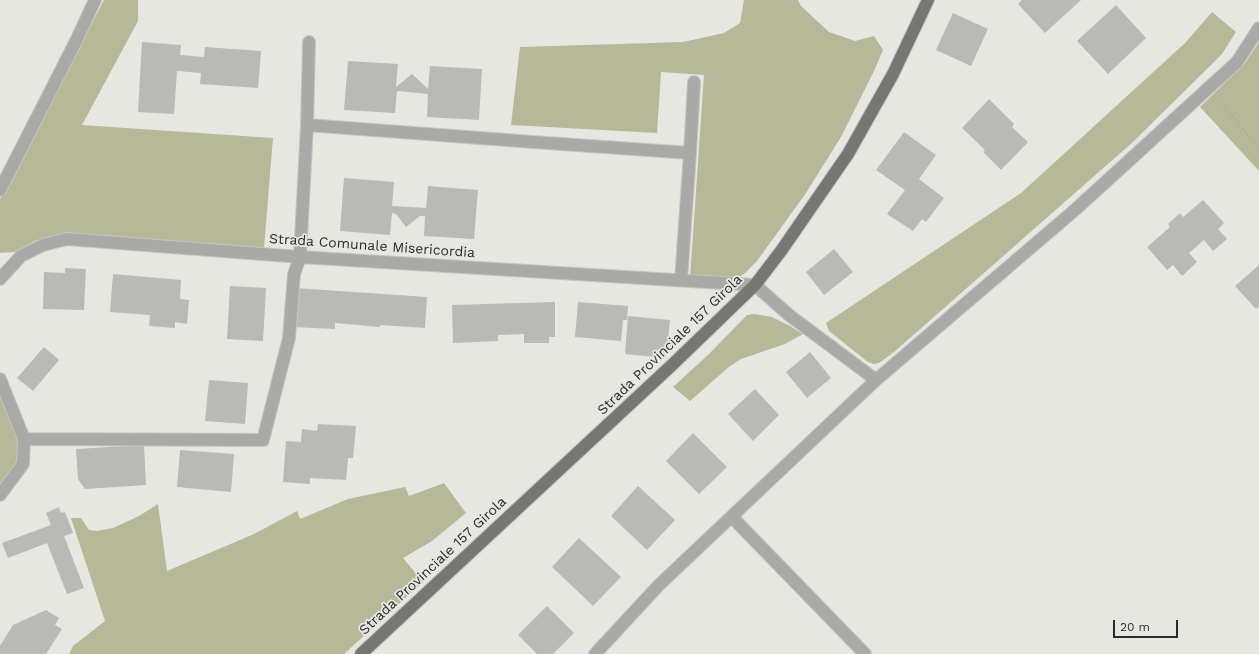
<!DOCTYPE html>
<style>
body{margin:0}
#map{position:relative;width:1259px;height:654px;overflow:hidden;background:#e7e7e2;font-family:"Work Sans",sans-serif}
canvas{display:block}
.scale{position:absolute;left:1113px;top:620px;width:65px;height:18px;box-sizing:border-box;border:2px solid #2a2a28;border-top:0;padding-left:5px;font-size:12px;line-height:14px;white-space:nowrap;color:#2a2a28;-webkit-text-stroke:3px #e7e7e2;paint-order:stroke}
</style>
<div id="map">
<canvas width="1259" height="654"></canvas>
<div class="scale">20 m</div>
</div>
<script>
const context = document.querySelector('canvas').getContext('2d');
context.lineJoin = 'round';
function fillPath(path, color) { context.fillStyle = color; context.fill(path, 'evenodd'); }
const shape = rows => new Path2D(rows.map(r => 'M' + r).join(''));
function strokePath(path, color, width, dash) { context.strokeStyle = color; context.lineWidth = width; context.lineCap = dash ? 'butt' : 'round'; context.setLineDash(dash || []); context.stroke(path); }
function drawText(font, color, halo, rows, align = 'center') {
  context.font = font + ' "Work Sans",sans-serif'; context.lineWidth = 3.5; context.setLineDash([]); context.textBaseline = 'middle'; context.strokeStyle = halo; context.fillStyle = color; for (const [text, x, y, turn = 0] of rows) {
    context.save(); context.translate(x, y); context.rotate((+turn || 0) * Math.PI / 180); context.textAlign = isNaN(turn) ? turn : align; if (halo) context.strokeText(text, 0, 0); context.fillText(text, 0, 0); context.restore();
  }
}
fillPath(shape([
 [104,0,138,0,138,21,82,125,273,138,264,248,65,233,35,241,15,252,0,253,0,199],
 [744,0,798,0,801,6,829,32,855,41,874,36,883,50,874,71,841,137,806,193,757,261,745,273,735,280,690,278,704,75,661,72,657,133,511,125,520,47,683,42,724,33,740,23],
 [1212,12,1236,32,1222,54,1133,142,894,352,879,363,874,364,868,362,829,331,826,323,1021,193,1185,43],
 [1259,42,1259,171,1200,107,1245,63],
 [754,314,772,317,790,326,803,334,785,344,741,359,730,366,690,401,673,387,709,354,747,315],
 [0,389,13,428,20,441,17,468,0,490],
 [444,483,466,513,432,541,403,558,423,582,344,654,69,654,73,646,105,621,71,518,81,518,89,530,97,531,113,528,139,516,158,504,167,571,254,534,297,511,300,519,348,499,405,487,409,496]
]), '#b7b898');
fillPath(shape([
 [1022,0,1081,0,1045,33,1018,4],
 [1116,5,1146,38,1108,74,1077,41],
 [953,13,988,29,971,66,936,50],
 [142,42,181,45,180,55,204,57,205,47,261,51,258,88,200,84,201,73,177,71,174,114,138,112],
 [348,61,398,64,396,87,412,74,428,89,430,66,482,69,479,120,427,117,428,94,397,91,395,113,344,110],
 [989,99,1014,124,1012,127,1028,142,1001,170,983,152,985,150,962,128],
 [904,132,936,155,919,179,944,198,926,222,922,219,913,231,887,214,905,190,876,170],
 [344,178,394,182,392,206,426,208,428,186,478,190,474,239,424,236,425,216,420,216,406,227,396,214,392,213,390,235,340,231],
 [1203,200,1224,223,1218,229,1227,239,1213,251,1204,240,1189,253,1197,262,1182,276,1173,265,1167,270,1147,247,1170,227,1168,224,1180,213,1183,217],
 [834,249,853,272,824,295,806,272],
 [1259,265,1259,307,1256,309,1235,286],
 [65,268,86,269,84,310,43,309,44,272,65,273],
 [113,274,181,280,180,299,189,300,187,324,175,322,175,328,149,326,150,315,110,312],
 [230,286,266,288,263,341,227,339],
 [295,288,427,297,425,328,380,325,380,327,335,323,335,329,292,327],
 [555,302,555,337,549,337,549,343,524,343,524,334,498,335,498,341,453,343,452,305],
 [578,302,628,306,627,320,623,320,621,341,575,337],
 [628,316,670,320,666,358,625,354],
 [44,347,59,360,33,391,17,378],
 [810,352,831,378,807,398,786,372],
 [209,380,248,383,245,424,205,421],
 [755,389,779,415,753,441,728,414],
 [318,424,356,426,353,458,348,458,346,480,310,478,310,484,283,482,286,441,301,442,302,429,317,431],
 [693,433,727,467,699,494,666,461],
 [144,445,146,485,85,489,78,479,76,449],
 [180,450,234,454,231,492,177,487],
 [638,486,675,520,647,550,611,516],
 [59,507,61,513,65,512,73,533,64,536,84,588,67,594,47,543,8,558,2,543,51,525,46,513],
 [579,538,621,577,593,606,552,567],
 [547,606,574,633,553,654,537,654,518,635],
 [46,610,59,618,55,625,62,629,46,654,0,654,0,646,13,625]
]), '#b9b9b5');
const minor = shape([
 [307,125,533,142,690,153],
 [0,190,76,41,95,0],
 [0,279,21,256,43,245,67,239,300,257,755,285,789,315,876,380],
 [681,280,690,153,694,82],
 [0,379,24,439,263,440,289,338,294,274,300,257,307,125,309,42],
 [0,495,23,464,24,439],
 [732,517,865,654],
 [595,654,659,585,876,380,1076,209,1237,62,1259,28]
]);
const major = shape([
 [361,654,672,365,755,285,781,251,848,154,893,74,928,0]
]);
strokePath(minor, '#c5c5c1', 14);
strokePath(major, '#c5c5c1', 14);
strokePath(shape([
 [1219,101,1259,148]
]), '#a7a7a3', 2.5, [1, 3]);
strokePath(minor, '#a9a9a7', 12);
strokePath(major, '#767673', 12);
drawText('14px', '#2a2a28', '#e7e7e2', [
 ["Strada Comunale Misericordia",372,246,4],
 ["Strada Provinciale 157 Girola",670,345,-44],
 ["Strada Provinciale 157 Girola",433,566,-43]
]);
</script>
